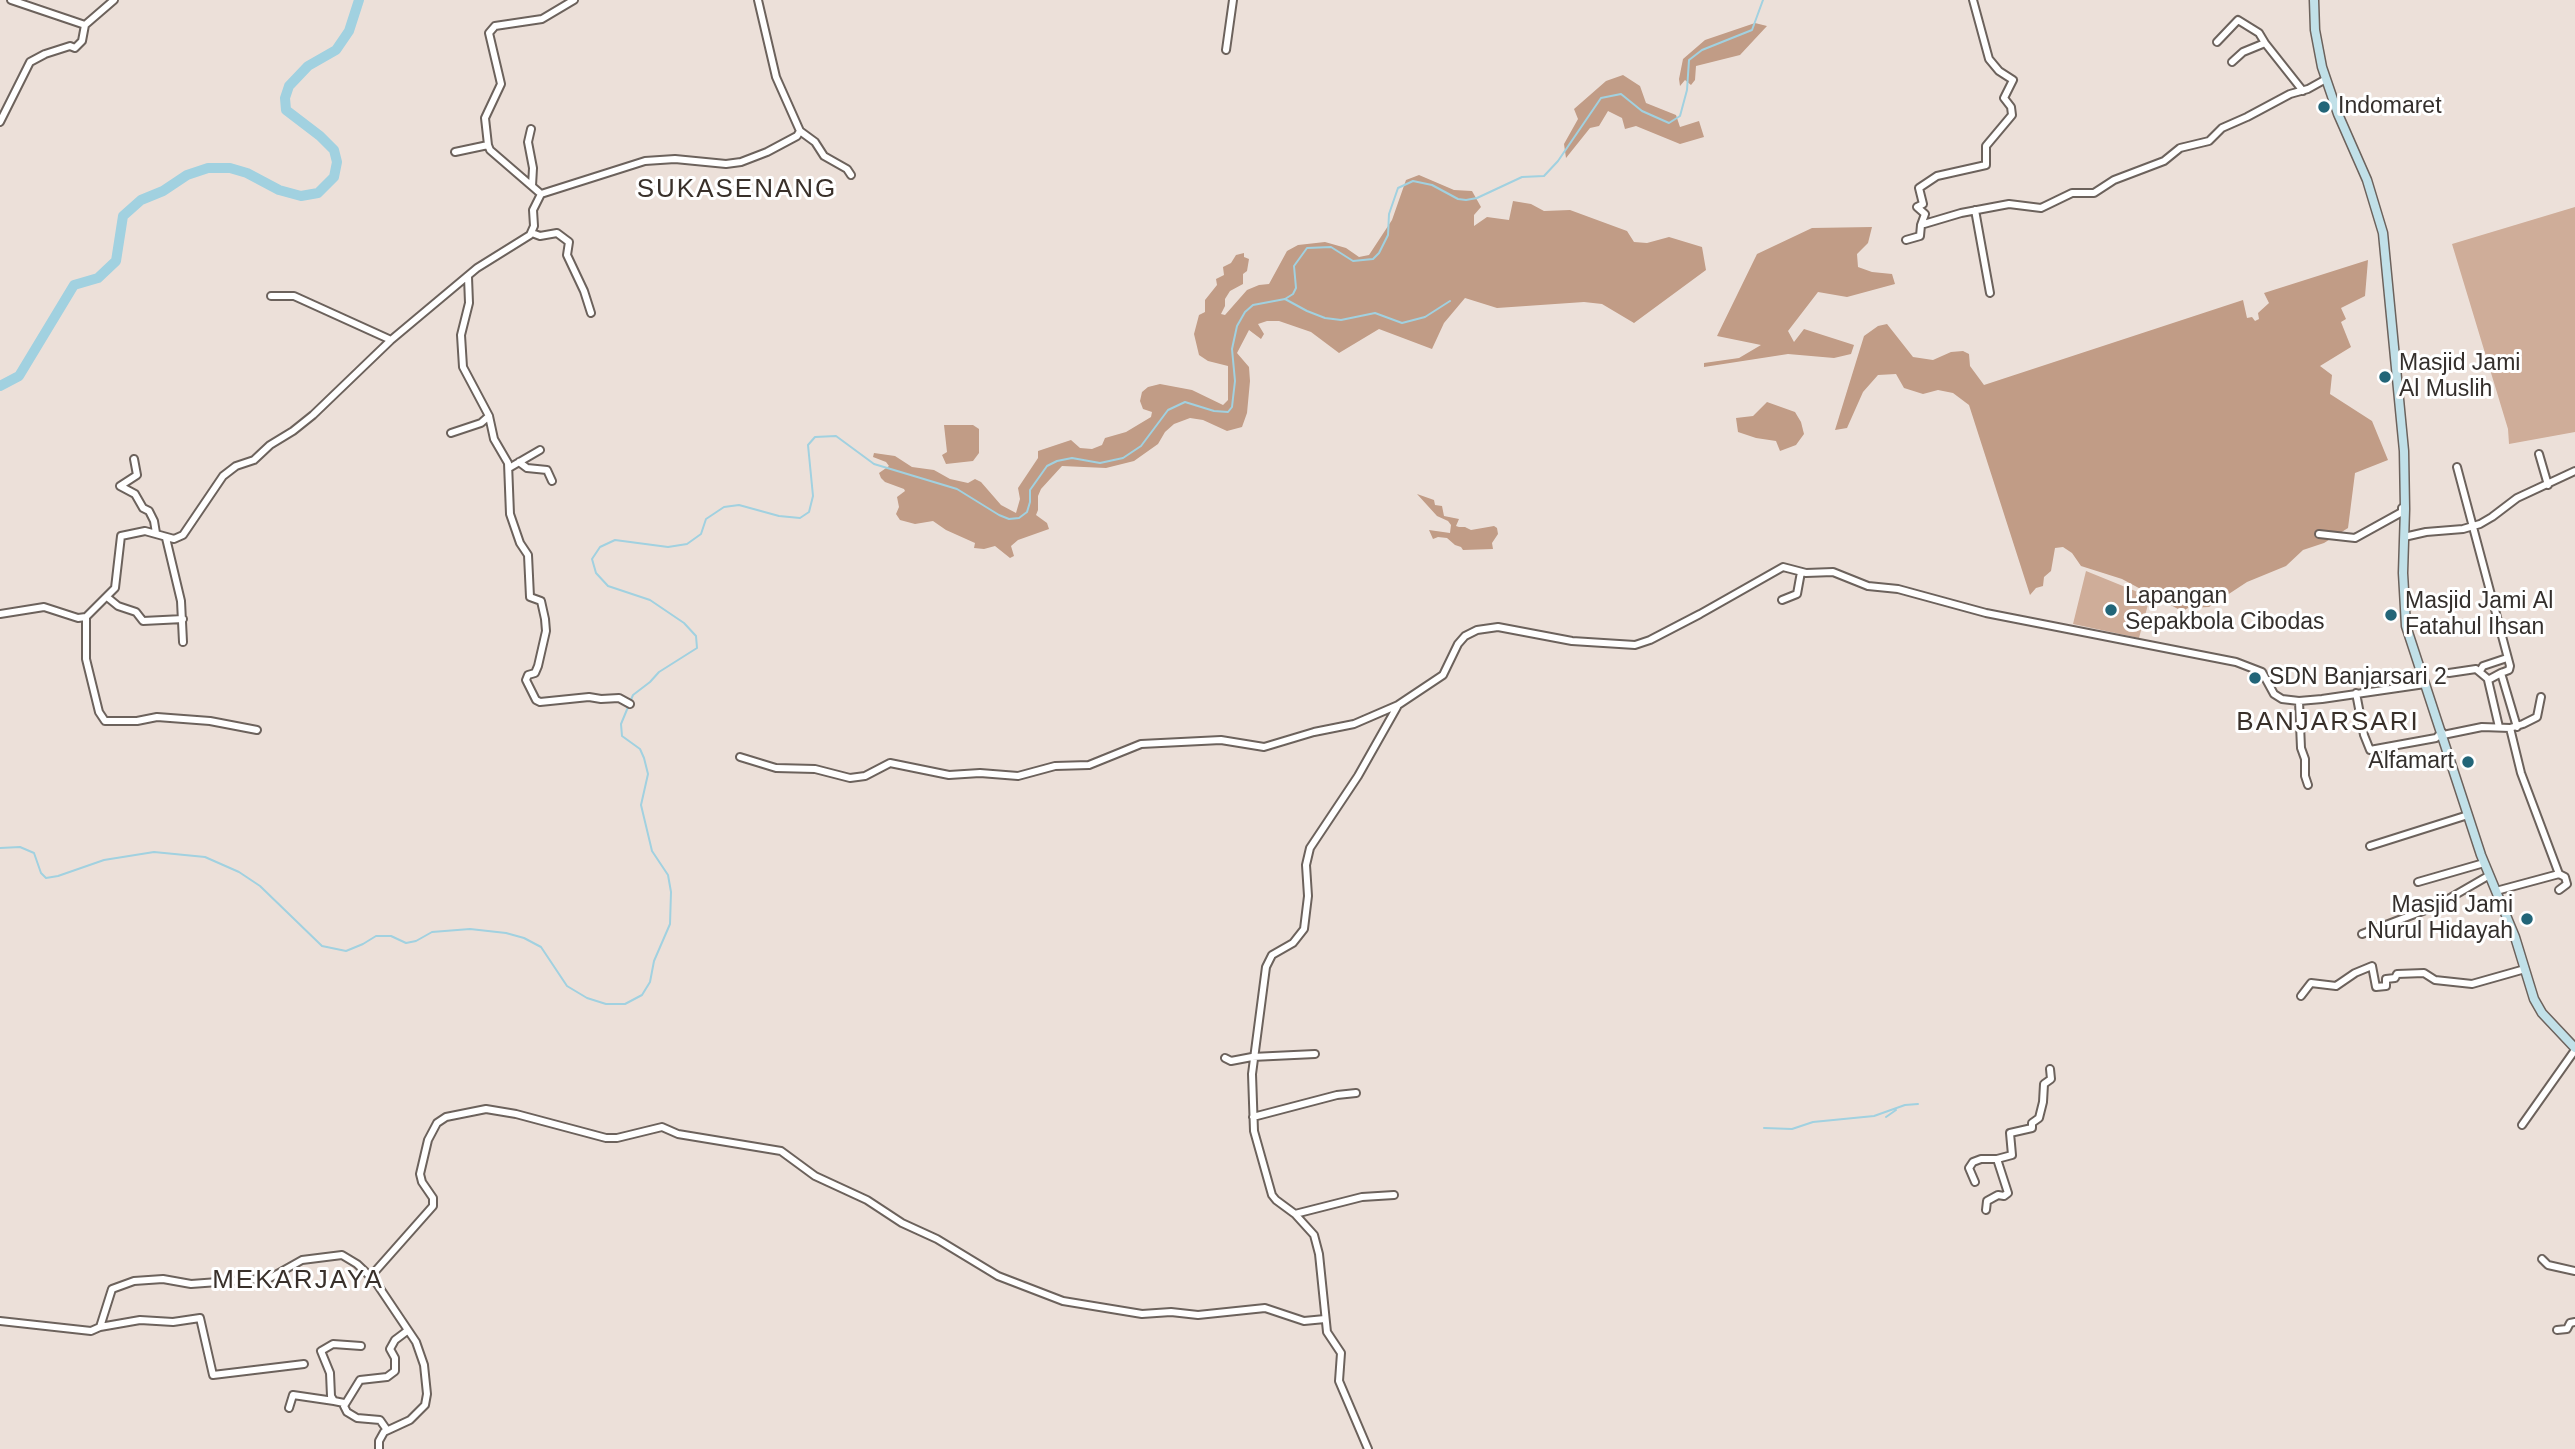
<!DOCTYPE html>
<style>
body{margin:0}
canvas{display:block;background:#ece0d9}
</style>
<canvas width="2575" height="1449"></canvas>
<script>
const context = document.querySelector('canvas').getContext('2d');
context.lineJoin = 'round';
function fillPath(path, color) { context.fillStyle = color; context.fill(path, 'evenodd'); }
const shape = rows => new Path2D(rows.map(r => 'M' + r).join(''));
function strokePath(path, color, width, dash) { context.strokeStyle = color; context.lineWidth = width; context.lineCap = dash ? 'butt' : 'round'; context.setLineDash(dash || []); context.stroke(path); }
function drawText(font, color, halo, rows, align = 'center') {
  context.font = font + ' Helvetica,sans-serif'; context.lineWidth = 6; context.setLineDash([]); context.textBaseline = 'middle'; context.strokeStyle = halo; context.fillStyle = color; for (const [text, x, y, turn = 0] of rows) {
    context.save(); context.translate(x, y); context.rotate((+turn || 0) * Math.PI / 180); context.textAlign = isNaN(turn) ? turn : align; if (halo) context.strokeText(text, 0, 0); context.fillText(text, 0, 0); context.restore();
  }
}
fillPath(shape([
 [2575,207,2575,432,2509,444,2508,429,2452,244],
 [2086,571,2150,597,2139,638,2073,624]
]), '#cfad99');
fillPath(shape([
 [1755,23,1767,26,1740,55,1696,66,1695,80,1691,85,1685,80,1680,86,1679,79,1683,59,1705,40],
 [1623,75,1640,86,1646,103,1676,115,1680,127,1699,121,1704,137,1680,144,1636,126,1625,129,1622,118,1608,111,1599,126,1590,128,1566,158,1564,144,1578,119,1574,109,1606,81],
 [1419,175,1454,190,1472,191,1481,207,1474,215,1474,226,1487,217,1509,220,1513,201,1531,204,1544,211,1570,210,1627,231,1634,242,1647,243,1669,237,1702,247,1706,270,1634,323,1602,304,1584,302,1497,308,1465,298,1444,323,1432,349,1379,329,1339,353,1311,332,1279,321,1267,321,1258,324,1264,334,1261,339,1249,330,1237,353,1249,367,1250,381,1247,413,1242,427,1227,431,1203,420,1190,418,1174,424,1165,432,1158,444,1134,461,1106,468,1062,466,1041,489,1038,496,1038,510,1036,515,1047,523,1049,529,1018,540,1011,546,1014,556,1010,558,995,546,984,549,974,548,975,543,946,530,933,521,915,524,900,520,896,514,899,507,897,497,905,491,904,489,885,482,881,478,879,473,889,466,886,462,873,457,874,453,895,456,912,467,934,470,950,479,968,483,975,479,981,482,1001,505,1016,513,1020,499,1018,488,1038,458,1038,451,1071,440,1080,448,1092,449,1102,445,1105,438,1126,432,1151,417,1152,412,1143,409,1140,401,1142,392,1148,387,1160,384,1192,390,1223,405,1228,400,1228,366,1208,361,1199,355,1194,334,1199,315,1205,312,1205,300,1217,285,1216,279,1224,275,1223,267,1231,263,1236,255,1244,253,1244,257,1249,259,1247,271,1243,274,1243,284,1230,291,1225,299,1225,306,1221,314,1225,315,1247,290,1259,285,1269,284,1287,251,1298,245,1325,242,1346,248,1359,257,1369,255,1392,220,1406,180],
 [1872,227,1868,243,1857,254,1858,267,1872,272,1892,274,1895,284,1847,297,1818,292,1788,331,1794,342,1804,329,1854,345,1851,354,1834,358,1788,354,1704,367,1704,363,1739,358,1761,345,1717,336,1757,254,1812,228],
 [2368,260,2365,296,2341,308,2346,319,2341,322,2351,347,2320,366,2332,375,2330,394,2372,421,2388,460,2355,473,2348,528,2324,543,2303,550,2286,566,2247,582,2209,607,2188,608,2183,611,2182,609,2178,609,2122,579,2081,566,2072,553,2063,547,2055,548,2051,571,2044,577,2043,586,2036,588,2030,595,1969,405,1953,393,1938,390,1923,394,1904,388,1896,374,1878,375,1863,392,1847,428,1835,430,1864,336,1878,326,1887,324,1913,357,1933,360,1951,352,1963,351,1969,354,1970,366,1984,385,2243,300,2247,318,2252,317,2255,321,2259,319,2258,313,2269,303,2264,293],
 [1767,402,1795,412,1801,422,1804,434,1796,445,1780,451,1776,441,1756,438,1738,432,1736,418,1753,416],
 [944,425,973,425,979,429,979,453,973,461,946,464,942,455,947,452],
 [1417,494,1434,500,1435,505,1442,506,1444,516,1459,519,1456,526,1459,527,1465,527,1471,530,1494,526,1497,528,1498,534,1492,543,1493,549,1463,550,1461,547,1455,545,1447,538,1438,537,1433,539,1429,530,1450,533,1451,525,1448,521,1437,516]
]), '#c19c86');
strokePath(shape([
 [1285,299,1307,311,1325,318,1341,320,1375,313,1402,323,1425,317,1450,301],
 [0,848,20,847,34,853,41,873,46,878,58,876,104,860,154,852,205,857,239,872,260,886,322,946,346,951,363,944,376,936,391,936,406,943,416,941,432,932,470,929,506,933,524,938,541,947,567,986,587,998,606,1004,625,1004,642,995,650,982,654,961,670,924,671,892,668,875,652,851,641,805,648,774,644,758,640,749,622,736,621,724,633,695,650,682,659,672,697,648,696,636,684,623,650,600,608,586,596,573,592,559,600,547,615,540,668,547,687,544,701,534,706,519,724,507,739,505,779,516,800,518,809,512,813,496,808,445,815,437,836,436,874,464,957,489,999,515,1009,519,1019,518,1027,512,1030,502,1030,490,1047,466,1057,461,1072,458,1100,463,1123,458,1141,446,1168,410,1185,402,1214,411,1228,412,1232,407,1233,398,1235,381,1232,349,1237,326,1245,312,1253,305,1285,299,1293,294,1296,288,1294,266,1307,248,1331,247,1353,261,1373,259,1379,253,1388,235,1389,214,1398,188,1413,181,1432,185,1458,199,1466,200,1477,198,1522,177,1544,176,1558,161,1601,98,1621,94,1642,111,1669,123,1680,116,1687,90,1689,60,1702,50,1752,30,1763,0],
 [1886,1117,1896,1110],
 [1764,1128,1792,1129,1813,1122,1874,1116,1905,1105,1918,1104]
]), '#a1d1e0', 2);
strokePath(shape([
 [0,386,19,376,74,285,98,278,116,261,123,216,141,200,163,191,187,175,208,168,230,168,247,173,279,190,301,196,318,193,334,177,337,162,334,150,320,136,286,110,285,98,289,86,308,66,336,50,349,31,359,0]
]), '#a1d1e0', 10);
const minor = shape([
 [11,0,85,25],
 [2217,42,2238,20,2259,33,2265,43],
 [1226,50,1233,0],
 [2232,62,2243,52,2265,43,2303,91],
 [0,122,30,62,45,54,70,46,75,48,82,41,85,25,114,0],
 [531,129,528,142,533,168,532,186],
 [800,131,815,142,824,156,847,169,851,175],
 [455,152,488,145],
 [541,194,490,150,488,145,485,118,501,84,489,33,495,26,542,19,574,0],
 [1975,210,1990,293],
 [1921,225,1925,214,1917,207,1923,204,1919,188,1937,176,1986,165,1986,146,2012,115,2011,107,2004,98,2013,80,1999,71,1989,59,1973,0],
 [532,233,540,236,557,233,569,242,567,255,584,291,591,313],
 [1906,240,1920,236,1921,225,1924,224,1961,213,2009,204,2041,208,2072,193,2094,193,2114,180,2164,161,2180,148,2209,141,2222,128,2247,117,2290,94,2308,89,2326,79],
 [468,277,469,303,461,335,463,367,489,416,494,439,508,463,510,514,520,543,528,555,530,597,541,601,545,619,546,631,538,666,535,673,528,675,526,680,536,700,540,702,589,697,601,699,619,698,630,704],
 [271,296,294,296,391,340],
 [451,433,481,423,489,416],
 [2539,454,2548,485],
 [134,459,137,475,120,486,135,494,143,508,149,511,154,521,156,533],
 [519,462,527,468,547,470,552,481],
 [2457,467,2510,666,2509,670,2501,673,2517,727],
 [509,468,540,450],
 [2319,534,2355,538,2402,512,2402,508],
 [2404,537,2426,532,2463,529,2480,524,2492,517,2517,498,2575,471],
 [166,538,181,601,183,642],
 [107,597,118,606,136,612,143,621,183,619],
 [1782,600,1797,594,1801,572],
 [0,614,44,607,78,618,86,617,115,588,121,536,145,531,174,539,183,535,223,476,236,466,254,460,270,445,293,431,313,415,391,340,477,268,530,235,534,226,533,210,541,194,645,161,675,159,726,164,741,162,767,152,797,136,800,131,776,77,758,0],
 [86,617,86,659,99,712,105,721,137,721,157,717,210,721,257,730],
 [2480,671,2483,666,2507,658],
 [2449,673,2476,669,2488,679],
 [2356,693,2364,735,2370,750,2436,738,2442,732],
 [2299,701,2301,748,2305,759,2305,776,2308,785],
 [2499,727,2488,680,2501,673],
 [2443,735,2482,727,2510,728,2523,724,2537,717,2541,697],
 [740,757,776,768,815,769,850,778,865,776,890,763,949,775,980,773,1018,776,1055,766,1089,765,1141,744,1221,740,1264,747,1314,732,1354,724,1398,705,1443,675,1458,644,1465,636,1477,630,1498,627,1572,641,1635,645,1650,640,1700,614,1783,567,1806,573,1833,572,1868,586,1898,589,1986,613,2236,662,2262,672,2274,694,2282,699,2299,701,2322,699,2425,684],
 [2370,846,2468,815],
 [2559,874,2565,877,2567,884,2559,890],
 [2418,882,2484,863],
 [2496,891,2559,874,2521,773,2510,728],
 [2362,934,2436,906,2488,876],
 [2301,996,2311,983,2336,986,2355,973,2372,966,2376,987,2386,986,2386,979,2395,978,2397,974,2424,973,2435,980,2472,984,2525,969],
 [1225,1058,1231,1061,1252,1057,1315,1054],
 [1253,1117,1337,1095,1356,1093],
 [2522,1125,2575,1050],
 [1975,1182,1969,1168,1973,1162,1981,1159,1997,1159,2012,1155,2010,1133,2032,1128,2032,1123,2039,1118,2043,1102,2044,1084,2051,1079,2050,1069],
 [1986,1210,1987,1201,1998,1195,2004,1196,2008,1193,1997,1159],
 [1295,1214,1362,1197,1394,1195],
 [2542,1259,2548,1265,2575,1271],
 [371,1276,433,1206,433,1198,422,1182,420,1174,428,1140,437,1123,446,1117,486,1109,516,1114,606,1138,617,1138,662,1127,678,1134,781,1151,815,1176,867,1200,902,1223,937,1239,998,1276,1063,1301,1142,1314,1171,1312,1198,1315,1265,1308,1304,1321,1325,1319],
 [0,1321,91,1331,100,1327,112,1289,134,1281,163,1279,191,1284,259,1279,270,1278,302,1260,342,1255,357,1264,375,1281,416,1342,424,1365,427,1394,425,1405,410,1420,384,1432,379,1441,379,1449],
 [100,1327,140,1320,173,1322,200,1318,213,1375,304,1364],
 [2557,1330,2567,1329,2570,1323,2575,1322],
 [344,1403,334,1401,331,1396,330,1373,321,1351,333,1344,361,1346],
 [289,1408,293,1395,334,1401],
 [387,1430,380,1420,357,1418,347,1412,344,1406,360,1380,387,1377,395,1371,395,1358,390,1349,395,1340,407,1331],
 [1368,1449,1339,1381,1341,1353,1327,1332,1319,1254,1314,1235,1295,1214,1276,1200,1272,1195,1254,1131,1252,1074,1266,967,1272,955,1293,943,1304,929,1308,896,1306,865,1310,848,1358,776,1397,707]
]);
const secondary = shape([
 [2314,0,2315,30,2322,67,2338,114,2367,180,2383,233,2404,451,2405,509,2403,573,2406,626,2481,855,2515,937,2534,999,2542,1013,2575,1048]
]);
strokePath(minor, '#6c625c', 10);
strokePath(secondary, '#6c625c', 11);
strokePath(minor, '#fff', 6);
strokePath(secondary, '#c1e0e8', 8);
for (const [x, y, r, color] of [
 [2324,107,7,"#226578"],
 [2385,377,7,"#226578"],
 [2111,610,7,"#226578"],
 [2391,615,7,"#226578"],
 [2255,678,7,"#226578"],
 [2468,762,7,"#226578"],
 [2527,919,7,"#226578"]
]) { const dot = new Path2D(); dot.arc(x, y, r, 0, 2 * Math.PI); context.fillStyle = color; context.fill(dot); strokePath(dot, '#fff', 2.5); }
drawText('23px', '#342f2c', '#fff', [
 ["Indomaret",2338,107],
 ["Masjid Jami",2399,364],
 ["Al Muslih",2399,390],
 ["Lapangan",2125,597],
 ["Sepakbola Cibodas",2125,623],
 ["Masjid Jami Al",2405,602],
 ["Fatahul Ihsan",2405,628],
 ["SDN Banjarsari 2",2269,678],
 ["Alfamart",2454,762,"right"],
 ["Masjid Jami",2513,906,"right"],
 ["Nurul Hidayah",2513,932,"right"]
], 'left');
context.letterSpacing = '2px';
drawText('26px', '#39302a', '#fff', [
 ["SUKASENANG",737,190],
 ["BANJARSARI",2328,723],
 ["MEKARJAYA",298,1281]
]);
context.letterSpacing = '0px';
</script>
